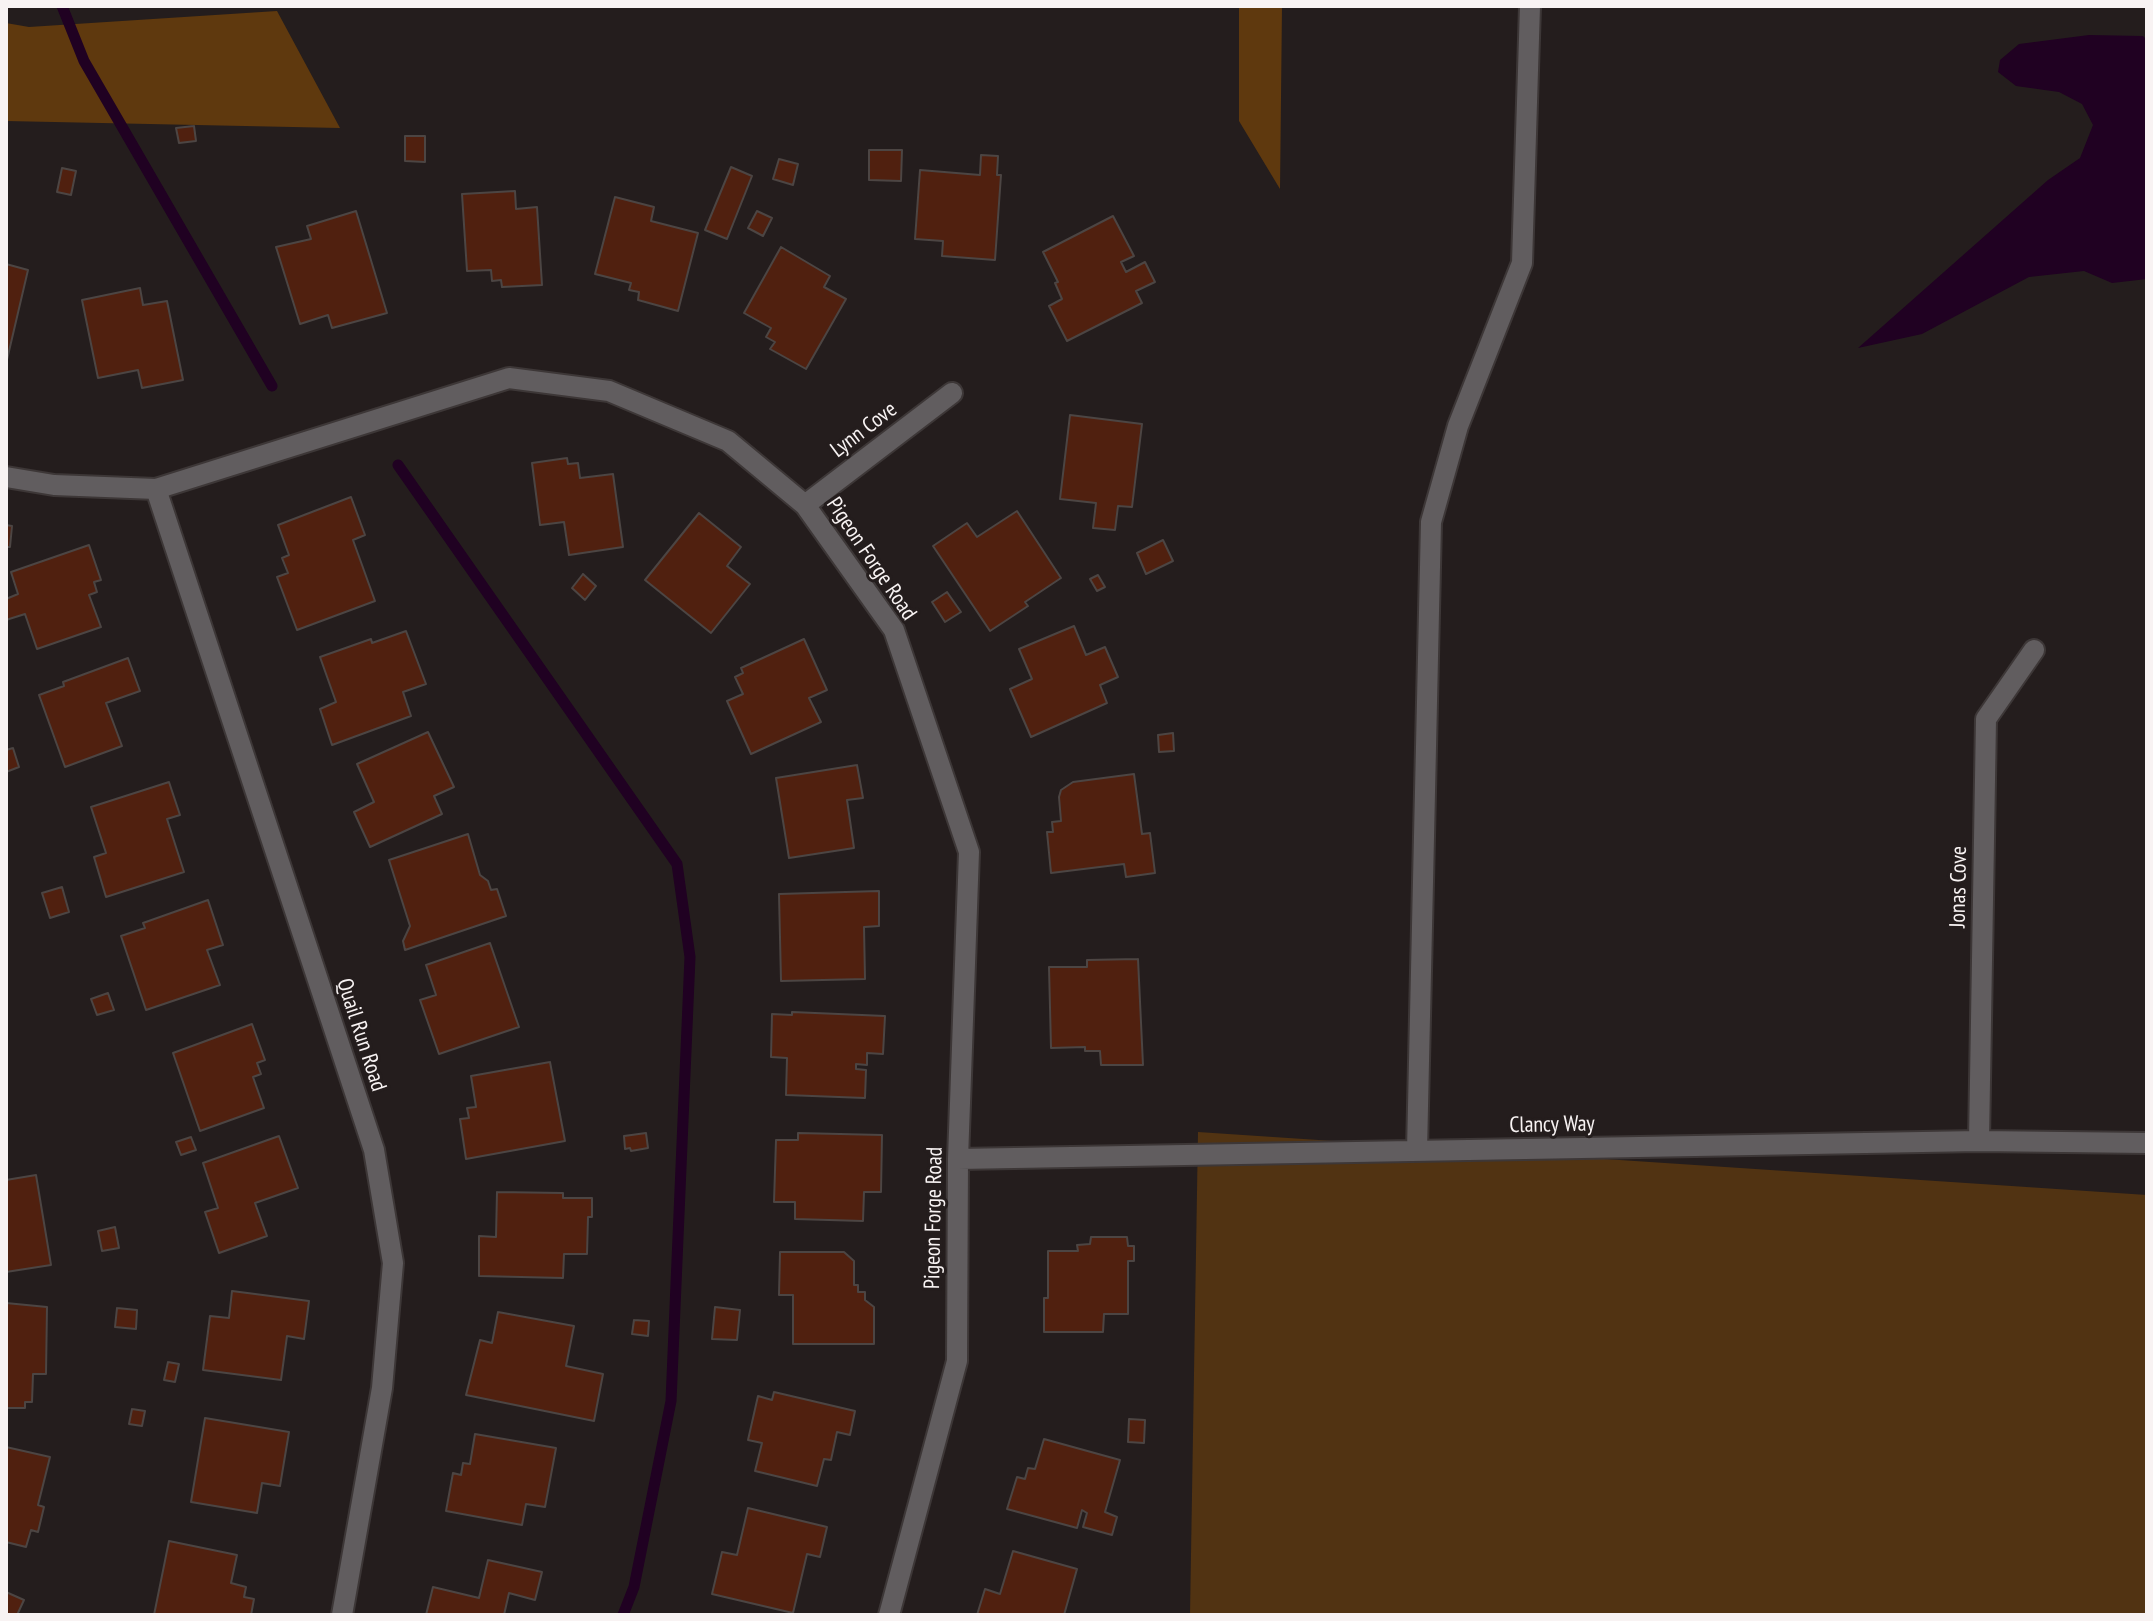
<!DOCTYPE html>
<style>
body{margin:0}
#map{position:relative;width:2153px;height:1621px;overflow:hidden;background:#241d1d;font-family:"PT Sans Narrow",sans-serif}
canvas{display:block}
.frame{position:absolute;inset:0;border:8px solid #f8f3f3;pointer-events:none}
</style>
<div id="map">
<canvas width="2153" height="1621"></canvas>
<div class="frame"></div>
</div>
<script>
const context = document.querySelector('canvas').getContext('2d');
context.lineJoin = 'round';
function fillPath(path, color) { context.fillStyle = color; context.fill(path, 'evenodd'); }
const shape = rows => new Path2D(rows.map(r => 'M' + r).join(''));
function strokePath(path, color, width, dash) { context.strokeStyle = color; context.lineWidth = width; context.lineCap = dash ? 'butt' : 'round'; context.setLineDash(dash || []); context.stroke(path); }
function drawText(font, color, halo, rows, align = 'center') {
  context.font = font + ' "PT Sans Narrow",sans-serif'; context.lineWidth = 6; context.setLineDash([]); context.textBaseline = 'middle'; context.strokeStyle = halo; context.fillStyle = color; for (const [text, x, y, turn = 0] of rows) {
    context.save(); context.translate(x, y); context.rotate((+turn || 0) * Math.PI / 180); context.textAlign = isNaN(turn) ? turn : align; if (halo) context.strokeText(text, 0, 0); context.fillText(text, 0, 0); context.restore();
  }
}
fillPath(shape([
 [1198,1132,2147,1195,2147,1615,1190,1615]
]), '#513312');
fillPath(shape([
 [1239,6,1282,6,1280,189,1239,121],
 [277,11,340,128,6,121,6,23,29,27]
]), '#5f390e');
fillPath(shape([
 [2089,35,2143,36,2147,40,2147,279,2112,283,2084,271,2029,277,1922,334,1858,348,2048,180,2080,158,2093,125,2082,104,2059,92,2016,86,1998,72,2000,60,2019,44]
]), '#200122');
strokePath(shape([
 [62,6,84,61,272,386],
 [398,465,677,864,690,957,671,1401,634,1587,623,1615]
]), '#200122', 11);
const building = shape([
 [194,126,196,141,179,143,176,128,194,126],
 [405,136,425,136,425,162,405,161,405,136],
 [869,150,902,150,901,181,869,180,869,150],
 [981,155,998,156,997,175,1001,175,995,260,942,256,943,241,915,239,920,170,980,175,981,155],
 [779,159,798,164,793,185,773,179,779,159],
 [731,167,752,176,727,239,705,230,731,167],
 [62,168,76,171,71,195,57,192,62,168],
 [515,191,516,209,537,207,542,285,502,287,501,280,492,281,491,270,467,271,462,194,515,191],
 [615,197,654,207,651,221,698,233,678,311,638,300,639,292,629,290,631,283,595,274,615,197],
 [356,211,387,313,332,328,328,315,300,324,276,247,311,239,307,226,356,211],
 [757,211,772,218,763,236,748,228,757,211],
 [1113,216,1134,256,1121,262,1126,272,1145,262,1155,282,1136,291,1142,303,1067,341,1049,306,1062,299,1055,283,1058,282,1043,252,1113,216],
 [781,247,830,276,824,287,846,299,806,369,770,349,775,342,766,337,771,328,744,313,781,247],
 [6,264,28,270,6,364,6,264],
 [140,288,143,305,167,301,183,380,142,388,138,370,98,378,82,300,140,288],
 [1070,415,1142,424,1132,507,1118,506,1115,530,1093,528,1096,503,1060,499,1070,415],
 [567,458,568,464,578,463,580,478,613,474,623,547,569,555,564,522,540,525,532,463,567,458],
 [351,497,365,535,353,540,375,601,297,630,277,577,288,573,282,558,289,555,278,525,351,497],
 [1017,511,1061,578,1025,602,1028,606,990,631,933,546,967,523,977,537,1017,511],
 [699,513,741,547,727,566,750,584,711,633,645,580,699,513],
 [6,525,12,526,10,547,6,547,6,525],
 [1163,540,1173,561,1146,574,1137,553,1163,540],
 [89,545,101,580,94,582,97,592,89,595,101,627,37,649,25,614,6,620,6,599,18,594,11,572,89,545],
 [583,574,596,586,585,600,572,588,583,574],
 [1098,575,1105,587,1097,591,1090,579,1098,575],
 [947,592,961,612,945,622,932,602,947,592],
 [1074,626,1086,655,1105,647,1118,677,1100,685,1107,703,1031,737,1010,689,1032,679,1019,649,1074,626],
 [406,631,426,684,403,692,411,716,332,745,320,709,336,702,320,657,371,639,372,643,406,631],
 [804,639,827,690,809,698,821,722,751,754,727,701,743,694,735,677,743,673,741,668,804,639],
 [128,658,140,691,106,703,122,746,65,767,39,695,64,686,63,682,128,658],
 [428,732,454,787,434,796,442,814,370,847,354,812,374,802,357,764,428,732],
 [1173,733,1174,751,1159,752,1158,735,1173,733],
 [13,748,19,767,6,772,6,750,13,748],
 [857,765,863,798,847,800,854,848,789,858,776,778,857,765],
 [1134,774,1142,834,1150,833,1155,873,1126,877,1124,864,1051,873,1047,832,1053,832,1052,822,1061,821,1059,797,1061,790,1073,782,1134,774],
 [169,782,180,815,167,819,184,872,106,897,94,857,106,853,91,807,169,782],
 [468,834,480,875,488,881,491,890,497,889,506,916,405,950,403,941,410,926,389,860,468,834],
 [62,887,69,912,50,918,42,893,62,887],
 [879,891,879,926,864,927,865,979,781,981,779,894,879,891],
 [208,900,223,945,207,950,220,985,146,1010,121,936,145,928,143,923,208,900],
 [490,943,519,1027,439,1054,420,1000,436,995,426,965,490,943],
 [1138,959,1143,1065,1101,1065,1100,1051,1085,1051,1085,1047,1051,1048,1049,967,1087,967,1087,960,1138,959],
 [108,993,114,1010,97,1015,91,999,108,993],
 [792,1012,885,1016,883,1054,867,1053,867,1065,856,1064,856,1069,866,1070,865,1098,786,1095,787,1058,771,1057,772,1014,792,1015,792,1012],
 [252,1024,265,1060,257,1063,261,1074,253,1077,264,1108,200,1131,173,1053,252,1024],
 [550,1062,565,1141,466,1159,460,1119,469,1118,467,1108,476,1107,471,1076,550,1062],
 [646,1133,648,1148,631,1151,630,1148,625,1149,624,1136,646,1133],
 [798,1133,882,1135,881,1192,864,1192,863,1221,795,1219,795,1202,774,1202,776,1140,798,1140,798,1133],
 [279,1136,298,1188,255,1203,267,1236,219,1253,205,1212,218,1208,203,1163,279,1136],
 [191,1137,196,1150,181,1155,176,1142,191,1137],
 [36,1175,51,1265,6,1272,6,1180,36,1175],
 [497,1192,563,1193,563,1198,592,1198,592,1217,588,1217,587,1254,564,1254,563,1278,479,1276,479,1236,496,1237,497,1192],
 [115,1227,119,1248,102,1251,98,1231,115,1227],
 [1091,1237,1127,1237,1128,1246,1134,1246,1134,1261,1128,1261,1128,1314,1104,1314,1103,1332,1044,1332,1044,1298,1048,1298,1048,1251,1078,1251,1077,1245,1090,1244,1091,1237],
 [780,1252,844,1252,854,1261,854,1285,858,1285,858,1292,865,1292,865,1300,874,1307,874,1344,793,1344,793,1295,779,1295,780,1252],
 [232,1291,309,1301,304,1339,287,1336,281,1380,203,1370,210,1316,229,1318,232,1291],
 [6,1303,47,1307,46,1374,33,1374,32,1402,25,1402,25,1408,6,1408,6,1303],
 [715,1307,740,1310,737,1340,712,1339,715,1307],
 [117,1308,137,1310,136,1329,115,1327,117,1308],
 [498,1312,574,1326,566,1366,603,1374,594,1421,466,1395,480,1340,492,1343,498,1312],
 [634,1320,649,1321,648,1336,632,1334,634,1320],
 [168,1362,179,1364,175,1382,164,1380,168,1362],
 [774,1392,855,1411,850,1435,837,1432,831,1460,824,1459,817,1486,755,1471,762,1443,748,1440,758,1396,772,1400,774,1392],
 [132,1409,145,1411,142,1426,129,1424,132,1409],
 [205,1418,289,1432,280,1486,262,1483,257,1513,191,1502,205,1418],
 [1129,1419,1145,1420,1144,1443,1128,1442,1129,1419],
 [475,1434,556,1448,545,1507,526,1504,522,1525,446,1511,453,1473,461,1475,463,1463,470,1464,475,1434],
 [1044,1439,1120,1460,1105,1512,1117,1517,1112,1535,1083,1527,1087,1513,1082,1510,1077,1528,1007,1509,1017,1477,1025,1479,1028,1468,1035,1469,1044,1439],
 [6,1447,50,1457,38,1505,44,1507,38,1532,31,1530,26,1547,6,1542,6,1447],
 [748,1508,827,1527,820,1557,807,1554,793,1613,712,1594,722,1552,737,1555,748,1508],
 [169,1541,237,1555,231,1583,246,1587,244,1597,254,1599,251,1615,154,1615,169,1541],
 [1013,1551,1077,1569,1064,1615,977,1615,985,1589,1000,1594,1013,1551],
 [488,1560,542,1572,535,1600,509,1593,504,1615,426,1615,433,1587,479,1598,488,1560],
 [6,1592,24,1600,17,1615,6,1615,6,1592]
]);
fillPath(building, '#50200f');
strokePath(building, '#4c4543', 2);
const minor = shape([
 [6,477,54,485,156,489,509,378,609,391,728,441,805,505,894,630,969,852,958,1159,957,1361,889,1615],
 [156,489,374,1150,393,1263,382,1388,342,1615],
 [805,505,952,393],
 [1979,1141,1986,719,2034,650],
 [1417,1151,1431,522,1458,426,1522,263,1530,6],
 [958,1159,1979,1141,2147,1143]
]);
strokePath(minor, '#3d3737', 24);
strokePath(minor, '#615d5f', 20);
drawText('22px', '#f8f3f3', '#241d1d', [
 ["Lynn Cove",864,430,-37],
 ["Pigeon Forge Road",871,559,56],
 ["Jonas Cove",1959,887,-89],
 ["Quail Run Road",361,1035,72],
 ["Clancy Way",1552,1125,-1],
 ["Pigeon Forge Road",934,1218,-89]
]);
</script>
